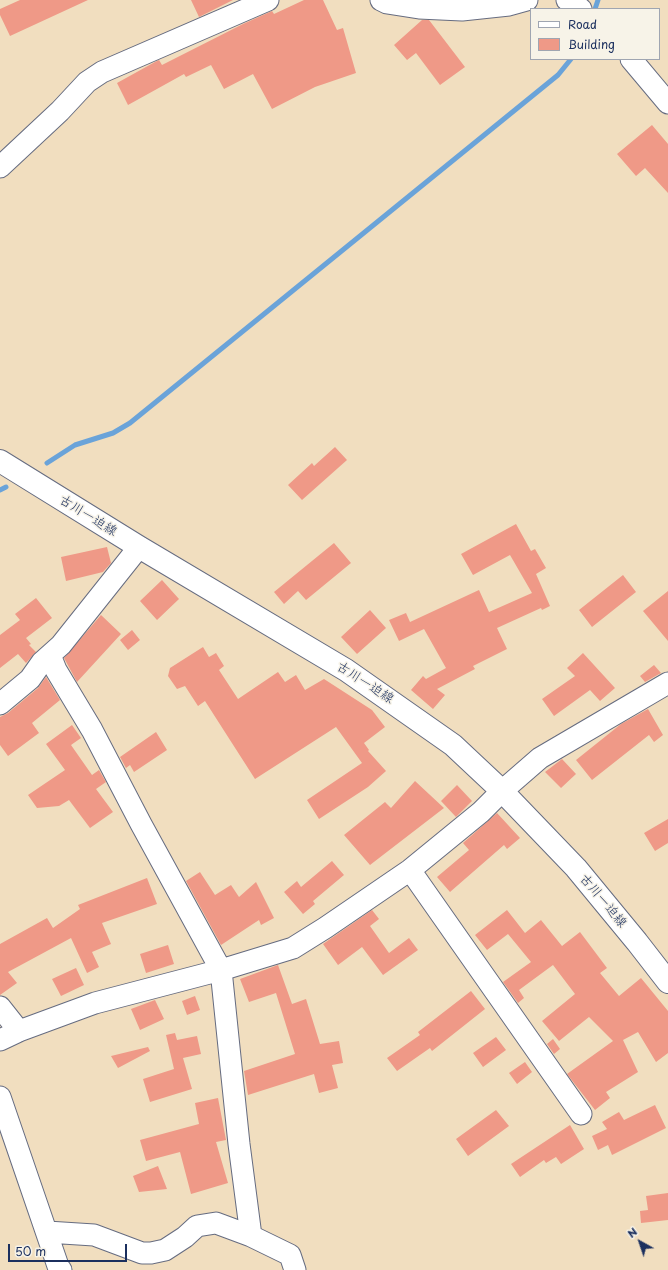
<!DOCTYPE html>
<meta charset="utf-8">
<style>
body{margin:0}
#map{position:relative;width:668px;height:1270px;overflow:hidden;background:#f1debf;font-family:"Playpen Sans",sans-serif}
canvas{display:block}
.legend{position:absolute;left:530px;top:8px;width:130px;height:52px;box-sizing:border-box;background:#f7f3e8;border:1px solid #9fa5b1;margin:0;padding:5px 7px;list-style:none;font-size:12px;color:#1b2f5e}
.legend li{display:flex;align-items:center;gap:8px;height:20px}
.legend b{width:20px;border:1px solid #9fa5b1}
.north{position:absolute;left:620px;top:1222px;width:40px;height:40px;-webkit-text-stroke:3px #f7f3e8;paint-order:stroke;rotate:320deg;font-size:11px;font-weight:700;line-height:16px;text-align:center;color:#1b2f5e}
.north::after{content:'';display:block;margin:auto;width:14px;height:18px;background:#1b2f5e;clip-path:polygon(50% 0,100% 100%,50% 72%,0 100%)}
.scale{position:absolute;left:8px;top:1244px;width:119px;height:18px;box-sizing:border-box;border:2px solid #1b2f5e;border-top:0;padding-left:5px;font-size:12px;line-height:14px;white-space:nowrap;color:#1b2f5e;-webkit-text-stroke:3px #f7f3e8;paint-order:stroke}
</style>
<div id="map">
<canvas width="668" height="1270"></canvas>
<ul class="legend">
<li><b style="height:5px;background:#fff"></b>Road</li>
<li><b style="height:11px;background:#ef9987"></b>Building</li>
</ul>
<div class="north">N</div>
<div class="scale">50 m</div>
</div>
<script>
const context = document.querySelector('canvas').getContext('2d');
context.lineJoin = 'round';
const shape = rows => new Path2D(rows.map(r => 'M' + r).join(''));
function strokePath(path, color, width, dash) { context.strokeStyle = color; context.lineWidth = width; context.lineCap = dash ? 'butt' : 'round'; context.setLineDash(dash || []); context.stroke(path); }
function fillPath(path, color) { context.fillStyle = color; context.fill(path, 'evenodd'); }
function drawText(font, color, halo, rows, align = 'center') {
  context.font = font + ' "Playpen Sans","Klee One",sans-serif'; context.lineWidth = 3; context.setLineDash([]); context.textBaseline = 'middle'; context.strokeStyle = halo; context.fillStyle = color; for (const [text, x, y, turn = 0] of rows) {
    context.save(); context.translate(x, y); context.rotate((+turn || 0) * Math.PI / 180); context.textAlign = isNaN(turn) ? turn : align; if (halo) context.strokeText(text, 0, 0); context.fillText(text, 0, 0); context.restore();
  }
}
strokePath(shape([
 [595,9,598,0],
 [47,463,75,445,113,433,130,423,558,75,571,59],
 [0,490,6,487]
]), '#6aa3d9', 5);
fillPath(shape([
 [20,0,88,0,10,36,0,15,0,9],
 [191,0,233,0,199,17],
 [304,0,323,0,337,30,343,28,356,73,315,87,272,109,253,74,224,89,211,65,186,77,184,74,128,105,117,83,155,62,159,60,162,65,243,24,272,11,274,14],
 [422,20,429,20,465,67,440,85,416,53,407,60,394,45],
 [652,125,668,144,668,193,645,168,636,176,617,154],
 [335,447,347,460,302,500,288,485,312,463,314,466],
 [516,524,531,551,535,549,546,568,536,574,550,606,542,610,541,608,497,628,507,649,473,666,475,669,437,689,445,695,433,709,411,690,423,676,426,679,446,668,424,629,399,641,389,620,406,613,410,622,479,590,489,612,532,593,510,555,473,575,461,554],
 [334,543,351,563,306,600,298,591,284,604,274,592],
 [107,547,111,563,103,572,66,581,61,557],
 [623,575,636,592,592,627,579,610],
 [162,580,179,599,157,620,140,601],
 [668,591,668,641,643,611],
 [36,598,52,618,26,638,31,644,29,645,36,652,26,663,18,654,0,668,0,635,20,620,15,614],
 [370,610,386,628,357,654,341,637],
 [101,615,121,634,77,682,64,658],
 [132,630,140,640,128,650,120,640],
 [203,647,209,657,216,653,224,666,219,670,238,699,278,672,285,682,296,675,305,690,324,679,372,710,385,727,364,743,369,750,368,751,386,771,368,787,319,819,307,800,362,763,336,727,255,779,205,701,198,706,185,686,177,689,168,676,170,668],
 [583,653,615,688,600,701,590,690,554,716,542,699,575,676,567,668],
 [654,665,661,673,645,682,640,676],
 [46,677,60,700,32,723,39,733,8,756,0,745,0,717,8,713,38,688],
 [648,709,663,735,654,742,649,735,592,780,576,760,621,724],
 [72,725,81,738,71,745,92,775,99,770,106,782,96,789,113,812,90,828,69,800,59,806,37,808,28,795,65,770,46,744],
 [156,732,167,750,134,772,130,765,126,768,120,757],
 [562,759,576,774,561,788,545,772],
 [415,781,444,808,370,865,344,835,385,802,391,808],
 [457,785,472,801,456,817,441,801],
 [497,813,520,838,507,849,504,845,450,892,437,877,469,850,463,843],
 [668,819,668,843,655,851,644,833],
 [332,861,344,875,313,901,315,904,303,914,284,892,297,881,301,887],
 [200,872,215,895,231,885,239,897,256,882,274,918,261,925,259,920,221,945,186,881],
 [147,878,157,904,102,923,111,944,92,952,99,967,87,973,71,938,8,972,17,983,0,995,0,944,47,918,53,928,80,909,78,905],
 [372,910,379,919,370,926,389,953,409,938,418,950,383,975,362,947,338,965,323,944],
 [507,910,525,933,541,920,562,946,580,932,607,968,600,973,619,996,641,978,668,1011,668,1053,656,1062,638,1032,623,1040,638,1072,606,1092,610,1098,595,1110,567,1074,613,1041,589,1017,559,1041,542,1021,575,994,553,965,519,990,524,998,518,1003,503,982,531,962,508,934,487,950,475,935],
 [168,945,174,964,146,973,140,954],
 [278,965,292,1004,306,999,320,1044,339,1041,343,1063,332,1065,338,1088,319,1093,314,1074,248,1095,244,1071,295,1054,276,993,249,1002,240,979],
 [76,968,84,985,61,996,52,979],
 [471,991,485,1009,432,1051,430,1048,397,1071,387,1058,420,1035,418,1032],
 [195,996,200,1010,187,1015,182,1001],
 [155,1000,164,1019,140,1030,131,1009],
 [175,1033,177,1040,197,1036,201,1054,183,1058,192,1089,150,1102,143,1079,174,1069,166,1035],
 [496,1037,506,1050,483,1067,473,1053],
 [553,1039,560,1049,554,1054,547,1044],
 [148,1047,150,1051,118,1068,111,1056],
 [525,1062,532,1072,517,1084,509,1073],
 [218,1098,226,1140,216,1142,228,1183,191,1194,180,1152,146,1161,140,1140,199,1124,195,1103],
 [655,1105,666,1128,612,1155,608,1145,598,1150,592,1136,607,1129,602,1122,619,1112,624,1120],
 [496,1110,509,1126,468,1156,456,1139],
 [570,1125,584,1149,561,1164,556,1157,546,1163,544,1160,520,1177,511,1164],
 [158,1166,167,1189,139,1192,133,1176],
 [668,1193,668,1220,641,1223,640,1211,648,1210,646,1196]
]), '#ef9987');
const minor = shape([
 [381,0,387,3,419,8,462,10,509,5,527,0],
 [567,0,581,9],
 [631,59,668,103],
 [0,167,60,111,87,82,102,72,268,0],
 [50,655,56,670,92,730,141,824,221,970,239,1144,251,1236],
 [0,704,30,679,42,662,61,645,139,547],
 [410,870,581,1114],
 [0,1007,19,1031],
 [0,1040,19,1031,95,1003,221,970,293,948,325,928,410,870,481,812,502,791,540,758,668,683],
 [0,1097,58,1266,61,1270],
 [47,1232,94,1235,142,1253,151,1253,165,1250,185,1237,197,1226,216,1223,251,1236,290,1255,295,1270]
]);
const major = shape([
 [0,461,139,547,346,670,453,745,502,791,576,868,637,942,668,982]
]);
strokePath(minor, '#666c80', 23);
strokePath(major, '#666c80', 24);
strokePath(minor, '#fff', 21);
strokePath(major, '#fff', 22);
drawText('13px', '#1b2f5e', '#f7f3e8', [
 ["古川一迫線",88,516,32],
 ["古川一迫線",365,683,33],
 ["古川一迫線",603,901,50]
]);
</script>
